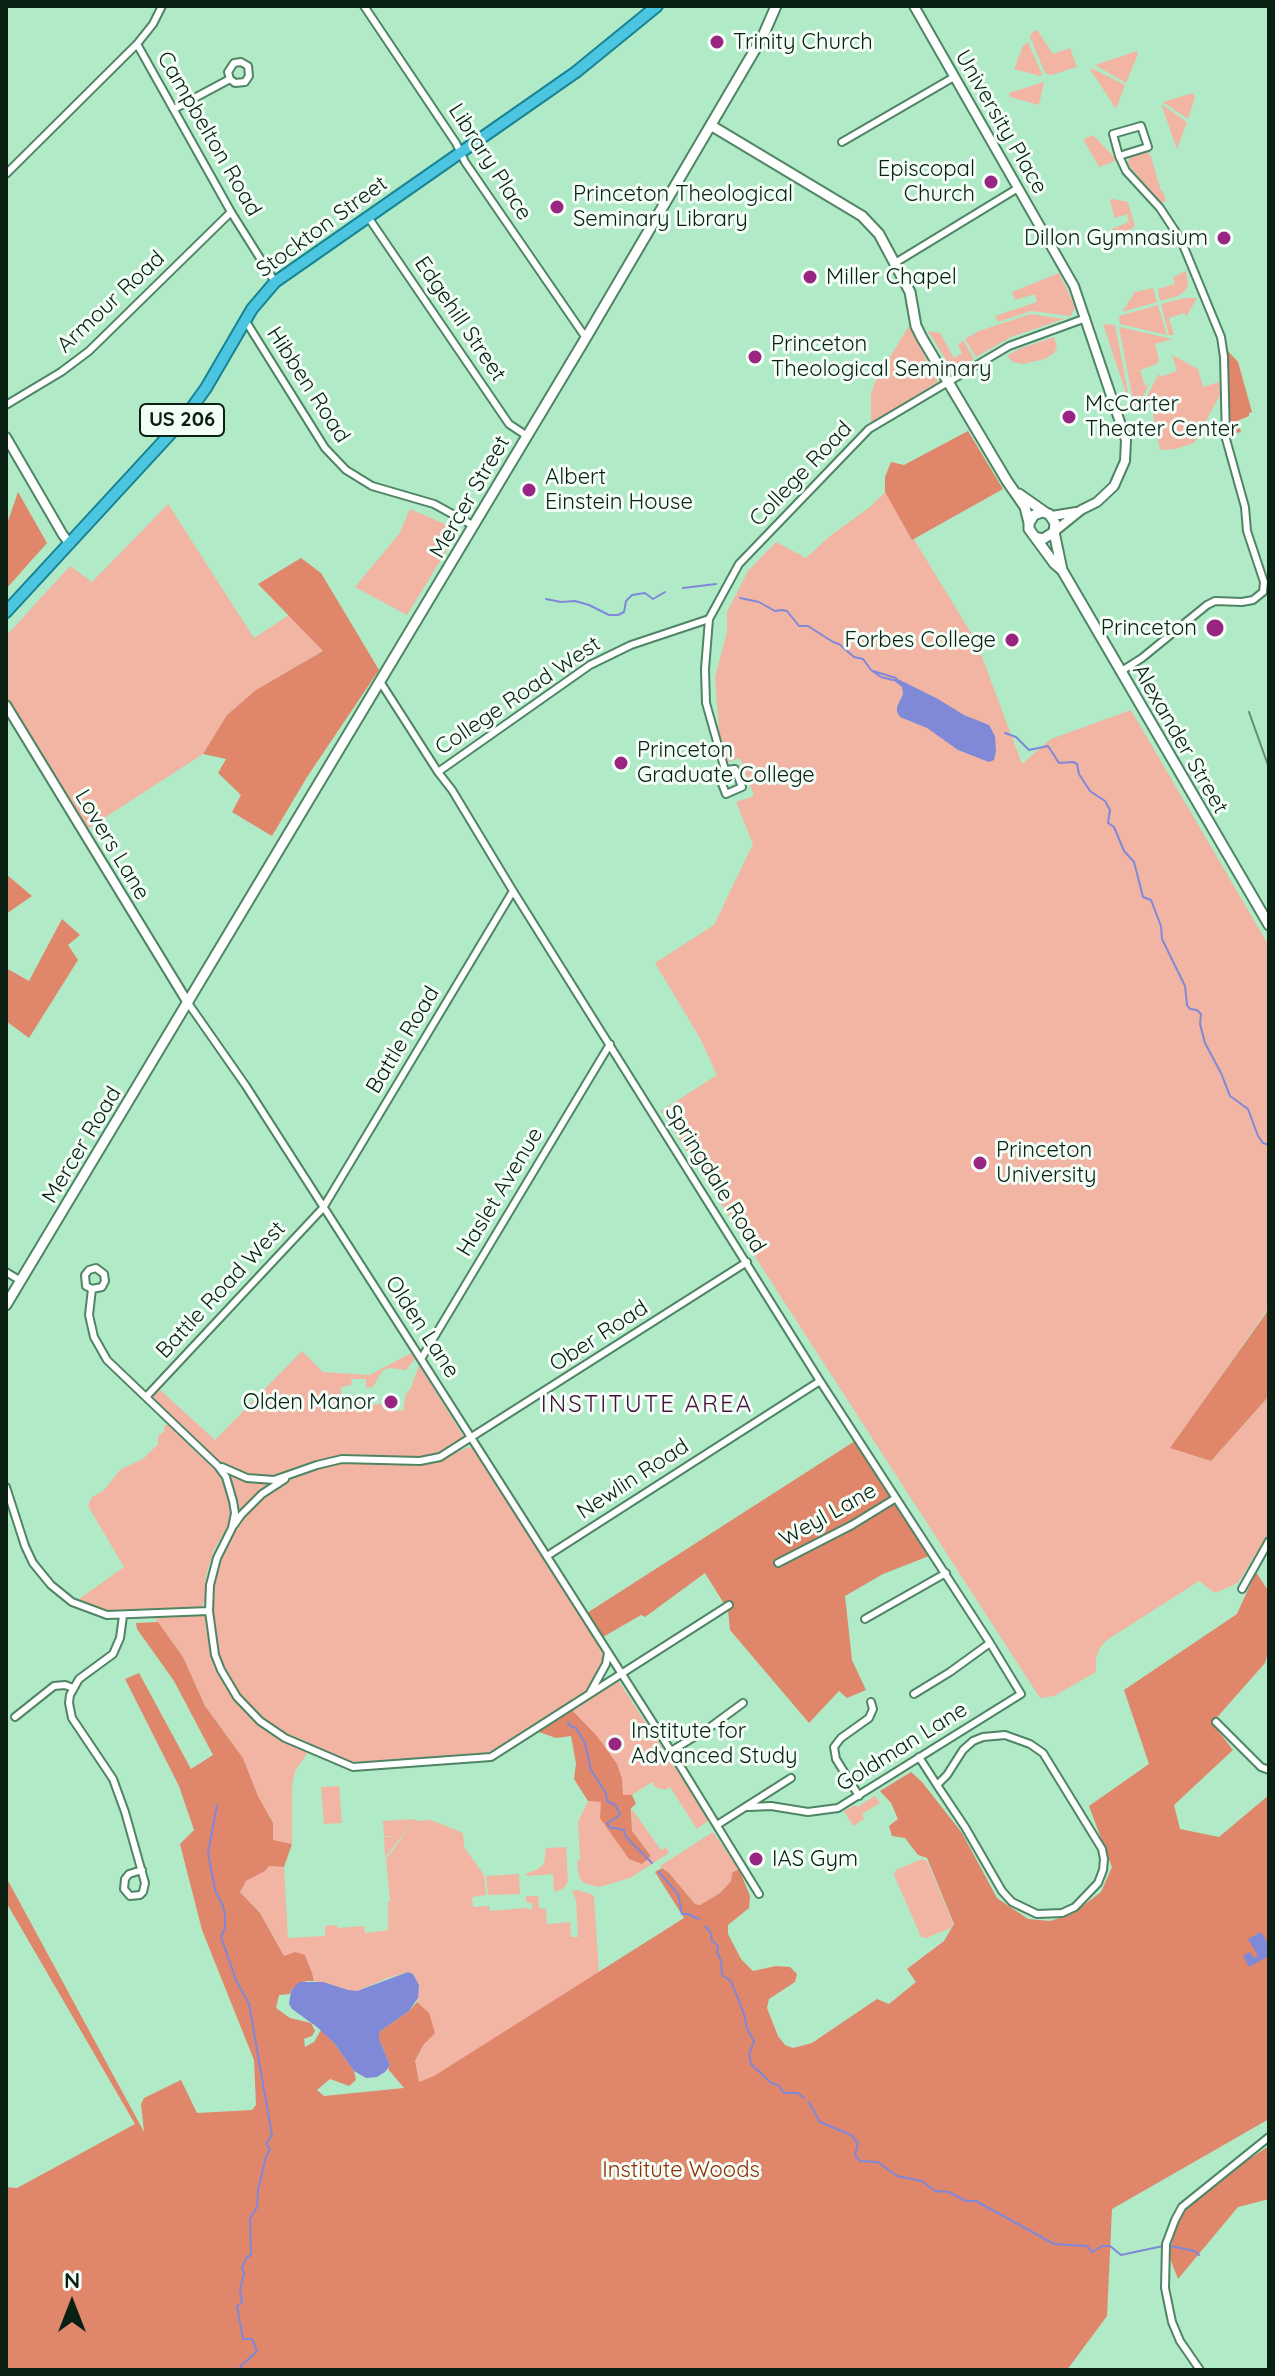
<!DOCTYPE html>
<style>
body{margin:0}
#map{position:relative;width:1275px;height:2376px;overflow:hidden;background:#b1eac6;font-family:Quicksand,sans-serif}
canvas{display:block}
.frame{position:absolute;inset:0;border:8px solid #092013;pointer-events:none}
.north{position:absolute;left:32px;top:2264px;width:80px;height:80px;-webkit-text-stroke:6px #f3fef7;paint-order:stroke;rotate:0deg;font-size:22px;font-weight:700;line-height:32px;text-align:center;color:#092013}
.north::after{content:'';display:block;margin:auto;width:28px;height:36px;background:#092013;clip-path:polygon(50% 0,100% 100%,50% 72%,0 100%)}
</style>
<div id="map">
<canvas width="1275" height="2376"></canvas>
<div class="frame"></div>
<div class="north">N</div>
</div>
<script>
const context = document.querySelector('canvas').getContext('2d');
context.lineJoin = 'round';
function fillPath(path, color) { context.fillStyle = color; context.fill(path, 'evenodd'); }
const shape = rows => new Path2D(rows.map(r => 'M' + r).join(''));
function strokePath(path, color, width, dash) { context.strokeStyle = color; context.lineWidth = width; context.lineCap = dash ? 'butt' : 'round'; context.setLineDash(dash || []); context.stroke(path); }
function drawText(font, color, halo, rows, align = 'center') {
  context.font = font + ' Quicksand,sans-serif'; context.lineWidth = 6; context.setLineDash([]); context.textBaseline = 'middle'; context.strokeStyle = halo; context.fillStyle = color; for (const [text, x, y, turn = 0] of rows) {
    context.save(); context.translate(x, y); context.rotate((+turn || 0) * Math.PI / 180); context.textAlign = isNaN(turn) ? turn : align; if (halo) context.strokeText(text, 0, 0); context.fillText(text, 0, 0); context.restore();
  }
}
fillPath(shape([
 [1037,30,1053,54,1070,48,1077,67,1051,75,1045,73,1030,37,1033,31],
 [1028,42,1042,74,1040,76,1014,69,1023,46],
 [1137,51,1138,54,1126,83,1095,65],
 [1091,68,1125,85,1116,109,1090,69],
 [1044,82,1039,105,1010,97,1009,93],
 [1193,93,1195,97,1188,119,1163,102],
 [1161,104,1187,122,1177,149],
 [1093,135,1115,158,1115,161,1099,167,1084,141,1084,139],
 [1147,150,1151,157,1161,191,1163,191,1166,201,1164,202,1159,202,1128,164,1130,156],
 [1113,199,1128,202,1135,226,1115,242,1099,246,1094,229,1097,231,1104,231,1107,240,1114,238,1112,229,1129,222,1127,214,1115,218,1114,216,1110,200],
 [1186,271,1188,285,1185,291,1178,296,1160,301,1158,289,1175,284,1173,277],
 [1059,273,1075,307,1071,316,1031,311,998,322,995,316,1037,302,1035,294,1015,300,1012,292],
 [1153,288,1157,302,1122,312,1135,292],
 [1185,298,1197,298,1186,317,1185,313,1169,318,1174,335,1169,335,1161,304],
 [1158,305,1167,335,1120,324,1119,316],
 [1031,314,1064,319,1011,337,976,357,965,339,979,331],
 [1103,324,1115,325,1131,408],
 [909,326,938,382,871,423,871,393,877,378],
 [1119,327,1172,339,1155,344,1159,360,1157,364,1140,370,1145,386,1149,384,1138,407,1134,405],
 [928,331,940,333,954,358,962,353,958,346,963,340,974,359,959,368,951,368],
 [1054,337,1057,347,1054,353,1045,359,1023,364,1013,362,1007,356,1019,349],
 [1172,355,1198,369,1203,387,1219,382,1220,395,1194,443,1175,449,1160,450,1152,409,1155,409,1154,404,1148,405,1148,410,1142,411,1141,408,1159,373,1160,377,1177,371],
 [885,492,976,641,1022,764,1051,739,1131,710,1269,946,1269,1307,1171,1448,1211,1461,1269,1396,1269,1532,1238,1583,1215,1593,1199,1581,1107,1640,1099,1649,1096,1658,1096,1672,1054,1696,1040,1698,661,1111,717,1075,700,1038,655,963,714,925,753,844,736,802,754,796,740,758,728,762,719,731,715,677,727,632,727,612,748,571,776,542,806,558,830,536,870,507],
 [168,504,254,638,289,615,323,651,256,690,227,715,203,754,81,833,6,706,6,636,70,566,92,582],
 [410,509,459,530,407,615,355,587,399,534],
 [302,1351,323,1372,370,1375,411,1353,415,1359,406,1370,389,1368,382,1371,373,1387,366,1388,366,1379,352,1379,351,1385,341,1387,341,1397,350,1398,350,1402,362,1401,363,1407,383,1403,383,1409,403,1411,406,1394,411,1388,419,1365,464,1437,445,1450,427,1456,337,1456,300,1466,281,1475,249,1476,236,1472,219,1461,155,1402,152,1396,158,1388,215,1440],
 [167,1424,217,1472,227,1489,230,1510,229,1524,214,1550,206,1575,205,1600,201,1607,127,1612,104,1610,79,1599,124,1567,88,1506,92,1497,103,1491,121,1469,143,1459,158,1444,158,1436,164,1432,164,1427],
 [469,1447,473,1449,602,1650,602,1663,593,1683,586,1692,500,1747,485,1753,356,1762,346,1760,274,1728,250,1708,240,1696,223,1669,217,1647,211,1612,213,1584,222,1555,235,1530,244,1517,267,1494,304,1472,332,1464,347,1462,416,1464,435,1462],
 [229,1475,244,1481,269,1482,270,1485,237,1512,236,1495],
 [205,1615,208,1641,217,1672,228,1690,262,1727,308,1752,295,1771,292,1785,292,1844,273,1841,273,1823,258,1796,243,1758,205,1706,183,1657,155,1618],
 [618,1680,709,1820,697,1829,670,1787,665,1790,655,1787,652,1782,632,1795,623,1796,622,1779,597,1736,572,1710],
 [339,1786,342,1823,324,1824,321,1787],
 [875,1796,880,1803,862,1814,864,1819,853,1826,844,1811,855,1805,857,1807],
 [588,1801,601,1802,651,1856,632,1831,632,1809,661,1850,666,1847,669,1853,630,1878,599,1887,584,1883,579,1877,577,1862,580,1859,578,1822],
 [415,1819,415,1821,431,1820,463,1833,464,1847,484,1875,486,1895,472,1897,473,1907,489,1906,490,1911,525,1908,531,1910,533,1904,526,1902,526,1896,538,1896,539,1908,546,1909,547,1924,570,1922,571,1937,578,1937,576,1900,572,1891,577,1890,591,1894,594,1897,599,1972,434,2077,419,2082,415,2062,424,2044,429,2013,417,2002,419,1985,413,1974,408,1972,385,1979,357,1991,348,1991,314,1981,305,1955,284,1956,260,1913,240,1892,246,1881,265,1871,269,1866,284,1867,288,1938,325,1936,325,1926,337,1925,337,1928,364,1926,365,1933,388,1930,388,1902,390,1901,386,1859,413,1823,385,1857,384,1837,396,1836,384,1836,383,1821],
 [713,1832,739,1869,732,1873,731,1881,720,1893,700,1905,695,1904,669,1873,660,1866],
 [566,1847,568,1881,564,1888,554,1892,553,1874,527,1876,526,1874,538,1869,544,1864,546,1848],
 [922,1859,927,1861,953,1923,951,1928,926,1938,921,1937,894,1875,896,1870],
 [519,1874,520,1894,488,1895,486,1876]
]), '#f2b5a4');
fillPath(shape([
 [1227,350,1238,362,1252,412,1249,413,1249,416,1237,421,1241,432,1229,435],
 [968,431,1003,489,912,540,885,492,885,477,891,462,904,465],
 [18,492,47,543,6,589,6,527],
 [301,558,321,573,379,670,307,777,272,836,232,812,241,795,218,773,226,759,203,754,227,715,256,690,323,651,258,584],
 [6,874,32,896,6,914],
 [62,919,80,935,68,945,78,960,29,1038,6,1021,6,968,29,981],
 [1269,1309,1269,1396,1211,1461,1170,1448],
 [855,1441,929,1556,883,1574,845,1596,852,1660,866,1690,847,1698,839,1691,809,1723,730,1630,728,1610,705,1573,645,1617,641,1615,603,1637,587,1613],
 [1256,1572,1269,1592,1269,1648,1265,1663,1212,1723,1233,1750,1174,1805,1180,1829,1219,1837,1269,1795,1269,2119,1112,2209,1107,2316,1067,2370,6,2370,6,2187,17,2188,135,2124,6,1902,6,1877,144,2132,141,2104,144,2098,181,2080,197,2113,252,2110,256,2105,254,2060,202,1930,180,1844,194,1830,179,1786,125,1679,139,1673,191,1769,213,1755,174,1681,137,1629,136,1623,158,1622,183,1657,205,1706,243,1758,258,1796,273,1823,273,1840,292,1844,284,1867,269,1866,265,1871,246,1881,240,1892,260,1913,284,1956,295,1952,305,1955,312,1973,314,1981,306,1981,291,1990,290,1994,279,1995,276,2008,290,2018,311,2023,315,2031,312,2036,304,2039,305,2047,314,2042,321,2030,334,2043,354,2071,356,2080,349,2086,330,2079,317,2090,324,2096,404,2088,388,2069,390,2065,379,2039,379,2032,409,2011,417,2002,429,2013,435,2033,424,2044,415,2061,419,2082,434,2076,684,1918,655,1872,662,1868,669,1873,695,1904,700,1905,720,1893,731,1881,732,1873,739,1869,750,1896,749,1908,728,1925,728,1934,741,1959,753,1971,776,1966,790,1967,797,1974,795,1982,769,1999,767,2008,778,2036,785,2045,793,2048,812,2043,877,1999,889,2004,916,1982,907,1969,944,1941,954,1924,927,1858,918,1855,905,1838,892,1836,889,1826,898,1819,891,1803,880,1791,911,1772,922,1782,962,1833,997,1898,1028,1919,1050,1921,1072,1914,1101,1892,1112,1867,1089,1806,1149,1764,1124,1690,1237,1614],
 [572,1710,597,1736,617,1764,622,1779,623,1795,632,1795,636,1804,631,1808,632,1831,651,1856,642,1864,629,1859,600,1818,601,1802,588,1801,574,1779,576,1763,571,1736,556,1738,539,1732],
 [1269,2146,1269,2199,1238,2207,1178,2279,1169,2256,1179,2213,1225,2175]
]), '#e0866b');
fillPath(shape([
 [896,678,938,699,964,715,989,725,995,736,996,751,994,760,989,762,958,750,927,728,900,717,897,712,897,707,903,694,902,687,893,680],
 [1261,1932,1269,1945,1269,1956,1249,1967,1243,1956,1250,1952,1254,1958,1258,1956,1248,1939],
 [408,1972,413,1974,419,1985,418,1998,409,2011,379,2032,379,2039,390,2065,385,2072,377,2077,366,2078,354,2071,334,2043,317,2027,292,2009,289,2004,291,1991,299,1982,323,1982,348,1990,357,1991]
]), '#7f89d8');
strokePath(shape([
 [683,588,716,584],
 [740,598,759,602,775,611,782,610,787,611,799,626,808,626,833,642,839,644,854,657,863,659,871,670,881,677,893,680],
 [546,599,561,602,575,601,589,605,609,615,618,615,624,612,626,601,632,595,645,593,653,599,665,592],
 [873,671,896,678],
 [1005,733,1016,737,1029,750,1048,746,1059,763,1073,762,1077,764,1079,774,1090,791,1105,801,1110,810,1108,823,1114,827,1124,851,1134,862,1143,897,1151,900,1161,926,1162,939,1185,986,1187,1005,1190,1009,1197,1010,1201,1014,1200,1024,1205,1043,1221,1073,1230,1096,1248,1109,1258,1136,1263,1143,1269,1145],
 [568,1722,570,1726,576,1728,585,1743,591,1770,606,1793,607,1801,615,1805,620,1814,616,1818,607,1823,609,1827,624,1830,626,1837,652,1863],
 [217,1805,208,1853,215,1890,223,1906,225,1916,225,1928,221,1937,236,1980,249,2004,272,2135,266,2144,270,2149,266,2157,258,2190,257,2207,250,2219,251,2255,247,2257,242,2268,244,2273,240,2290,242,2303,237,2306,243,2339,252,2339,257,2351,240,2367,242,2370],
 [659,1872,678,1894,682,1914,688,1914,699,1919],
 [705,1926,711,1933,712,1941,718,1946,717,1953,721,1960,722,1975,731,1981,744,2014,747,2029,754,2041,749,2054,751,2064,771,2083,778,2085,784,2093,798,2093,804,2098],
 [809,2102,820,2122,851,2135,858,2143,855,2155,860,2161,878,2162,897,2176,922,2181,935,2191,949,2192,966,2201,976,2201,1054,2244,1087,2246,1092,2252,1102,2246,1110,2246,1121,2255,1163,2246],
 [1170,2246,1195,2251,1199,2255]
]), '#7f89d8', 2);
const minor = shape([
 [364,6,456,143,465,162,586,338],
 [137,44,231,212,275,282],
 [174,109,230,79,235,83,245,82,249,76,248,66,241,62,234,63,228,72,230,79],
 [842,142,954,77],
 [1119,156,1148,147,1141,126,1113,134,1119,156,1126,171,1160,208,1181,240,1221,337,1224,357,1226,439,1245,507,1247,531,1264,582,1263,592,1253,600,1242,602,1215,601,1207,605,1142,658,1120,672],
 [6,174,137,44,153,24,162,6],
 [368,217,509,424,527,436],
 [895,263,1018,188],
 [245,320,325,448,346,470,372,486,434,504,474,526],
 [6,405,61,372,89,351,231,212],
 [381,683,438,772,452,790,513,891,820,1381,990,1643,1021,1694,838,1808,808,1812,771,1806,749,1807],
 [735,769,742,787,726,794,719,776,725,770,735,769],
 [725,770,706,703,705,669,709,619,739,564,869,429,1009,346,1086,318],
 [438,772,590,665,631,645,709,619],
 [188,1003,246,1086,421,1359,671,1751,759,1894],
 [6,1272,21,1281],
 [92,1289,86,1286,85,1275,89,1270,96,1268,104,1274,105,1281,102,1287,92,1289,89,1315,94,1337,107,1360,218,1466,226,1477,233,1501,235,1513,232,1528,217,1558,210,1585,209,1611,215,1655,221,1670,237,1697,260,1721,285,1738,353,1767,491,1757,729,1605],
 [421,1359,610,1044],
 [146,1397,323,1208,513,891],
 [222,1467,247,1478,274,1480,317,1465,342,1459,420,1461,440,1457,747,1262],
 [6,1487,25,1546,33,1563,51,1585,72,1602,107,1615,209,1611],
 [234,1525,241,1515,262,1494,285,1479],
 [547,1556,820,1381],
 [778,1563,852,1525,896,1498],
 [1242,1589,1269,1541],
 [123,1616,120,1638,113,1654,79,1679,70,1695,69,1703,72,1718,113,1779,125,1812,145,1883,143,1892,140,1895,130,1896,124,1889,125,1879,129,1874,142,1870],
 [865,1619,946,1573],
 [590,1693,606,1664,608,1653],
 [914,1694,950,1672,990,1643],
 [15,1717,54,1686,65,1685,73,1688],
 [1216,1722,1261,1767,1269,1770],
 [671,1751,709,1728,743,1703],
 [919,1757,937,1785,965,1827,1002,1891,1012,1902,1037,1914,1062,1913,1075,1907,1098,1883,1103,1870,1104,1859,1102,1849,1043,1753,1030,1744,1005,1735,983,1737,973,1741,963,1750,947,1775,937,1785],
 [859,1796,836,1759,834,1747,841,1738,869,1718,873,1709,871,1702],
 [717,1825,791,1778],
 [1200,2370,1180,2341,1172,2322,1165,2288,1166,2244,1175,2220,1182,2207,1269,2137]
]);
const tertiary = shape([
 [914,6,1074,286,1126,440,1125,461,1114,486,1097,502,1081,510,1055,531],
 [6,437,63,535,70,544],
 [1052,516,1076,512],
 [6,705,188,1003]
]);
const secondary = shape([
 [712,126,862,216,879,234,910,292,916,326,922,338,1007,481,1025,507,1029,523],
 [1019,494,1046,513],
 [1054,532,1062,570,1269,925],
 [1035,537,1043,539,1054,532,1055,523,1049,514,1042,512,1034,515,1029,523,1029,529,1054,563,1062,570],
 [6,1305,584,341,763,36,776,6]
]);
const trunk = shape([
 [6,612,183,420,206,388,252,309,275,282,576,72,657,6]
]);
strokePath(minor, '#4f8565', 10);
strokePath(tertiary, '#4f8565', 12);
strokePath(secondary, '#4f8565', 13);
strokePath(trunk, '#178393', 14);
strokePath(minor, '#fff', 6);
strokePath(tertiary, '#fff', 8);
strokePath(secondary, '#fff', 9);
strokePath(trunk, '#4cc6e0', 10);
strokePath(shape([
 [1249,712,1269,768]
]), '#638d73', 2);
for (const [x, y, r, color] of [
 [717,42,8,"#982582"],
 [991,182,8,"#982582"],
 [557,207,8,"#982582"],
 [1224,238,8,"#982582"],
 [810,277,8,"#982582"],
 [755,357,8,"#982582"],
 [1069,417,8,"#982582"],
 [529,490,8,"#982582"],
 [1215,628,10,"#982582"],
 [1012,640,8,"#982582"],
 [621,763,8,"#982582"],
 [980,1163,8,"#982582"],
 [391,1402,8,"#982582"],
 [615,1744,8,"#982582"],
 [756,1859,8,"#982582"]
]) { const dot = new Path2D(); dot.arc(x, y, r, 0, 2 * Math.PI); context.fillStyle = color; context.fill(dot); strokePath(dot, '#f3fef7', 3); }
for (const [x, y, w] of [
 [182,420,84]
]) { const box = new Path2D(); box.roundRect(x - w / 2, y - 16, w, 32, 6); context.fillStyle = '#f3fef7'; context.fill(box); strokePath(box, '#092013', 2); }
drawText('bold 20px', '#092013', null, [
 ["US 206",182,420]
]);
drawText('22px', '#092013', '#f3fef7', [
 ["Trinity Church",733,42],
 ["Episcopal",975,169,"right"],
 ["Church",975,194,"right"],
 ["Princeton Theological",573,194],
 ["Seminary Library",573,219],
 ["Dillon Gymnasium",1208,238,"right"],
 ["Miller Chapel",826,277],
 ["Princeton",771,344],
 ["Theological Seminary",771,369],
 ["McCarter",1085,404],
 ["Theater Center",1085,429],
 ["Albert",545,477],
 ["Einstein House",545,502],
 ["Princeton",1197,628,"right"],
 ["Forbes College",996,640,"right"],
 ["Princeton",637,750],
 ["Graduate College",637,775],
 ["Princeton",996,1150],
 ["University",996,1175],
 ["Olden Manor",375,1402,"right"],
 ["Institute for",631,1731],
 ["Advanced Study",631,1756],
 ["IAS Gym",772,1859]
], 'left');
drawText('22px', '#092013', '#f3fef7', [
 ["University Place",1001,122,60],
 ["Campbelton Road",209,134,60],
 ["Library Place",490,162,57],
 ["Stockton Street",322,227,-36],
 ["Armour Road",111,302,-43],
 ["Edgehill Street",460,319,56],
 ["Hibben Road",308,385,57],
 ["College Road",801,474,-46],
 ["Mercer Street",470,497,-60],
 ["College Road West",518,696,-34],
 ["Alexander Street",1180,739,60],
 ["Lovers Lane",112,845,59],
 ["Battle Road",403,1040,-59],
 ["Mercer Road",82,1145,-59],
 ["Springdale Road",715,1179,58],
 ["Haslet Avenue",500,1192,-59],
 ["Battle Road West",221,1290,-47],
 ["Olden Lane",422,1327,57],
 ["Ober Road",599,1336,-33],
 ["Newlin Road",633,1479,-33],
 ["Weyl Lane",828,1515,-29],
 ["Goldman Lane",902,1747,-32]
]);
drawText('22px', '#952b03', '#f3fef7', [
 ["Institute Woods",681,2170]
]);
context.letterSpacing = '2px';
drawText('24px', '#47113c', '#f3fef7', [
 ["INSTITUTE AREA",647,1405]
]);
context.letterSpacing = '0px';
</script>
